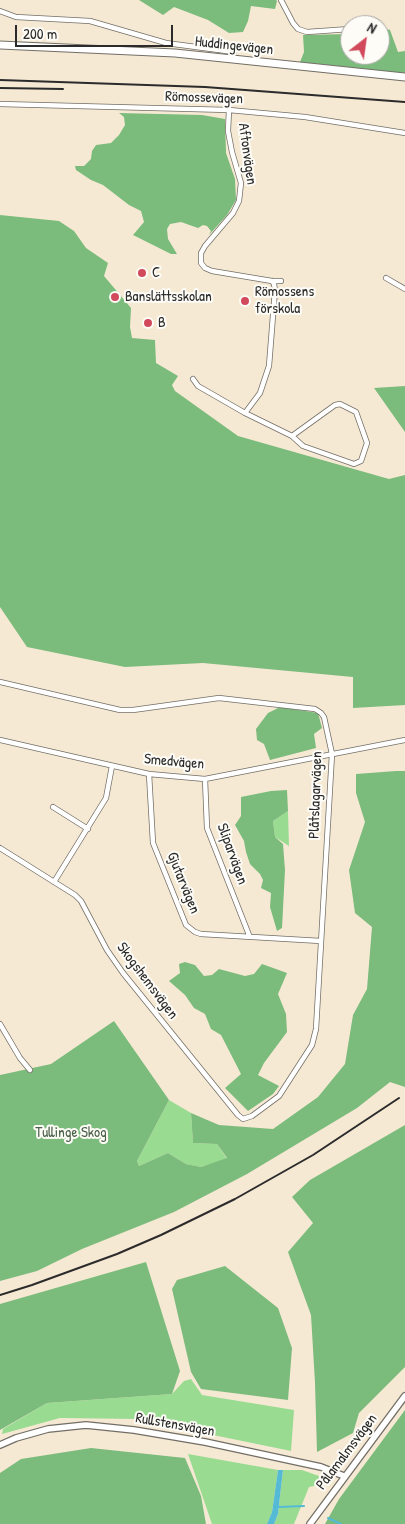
<!DOCTYPE html>
<meta charset="utf-8">
<style>
body{margin:0}
#map{position:relative;width:405px;height:1524px;overflow:hidden;background:#f6e9d4;font-family:"Patrick Hand",sans-serif}
canvas{display:block}
.north{position:absolute;left:340px;top:15px;width:50px;height:50px;box-sizing:border-box;background:#fdfcf7;border:1px solid #a9a8a5;border-radius:50%;rotate:30deg;font-size:14px;font-weight:700;line-height:20px;text-align:center;color:#2b2b2b}
.north::after{content:'';display:block;margin:auto;width:18px;height:22px;background:#d1495b;clip-path:polygon(50% 0,100% 100%,50% 72%,0 100%)}
.scale{position:absolute;left:15px;top:25px;width:158px;height:22px;box-sizing:border-box;border:2px solid #2b2b2b;border-top:0;padding-left:6px;font-size:15px;line-height:18px;white-space:nowrap;color:#2b2b2b;-webkit-text-stroke:4px #fdfcf7;paint-order:stroke}
</style>
<div id="map">
<canvas width="405" height="1524"></canvas>
<div class="north">N</div>
<div class="scale">200 m</div>
</div>
<script>
const context = document.querySelector('canvas').getContext('2d');
context.lineJoin = 'round';
function fillPath(path, color) { context.fillStyle = color; context.fill(path, 'evenodd'); }
const shape = rows => new Path2D(rows.map(r => 'M' + r).join(''));
function strokePath(path, color, width, dash) { context.strokeStyle = color; context.lineWidth = width; context.lineCap = dash ? 'butt' : 'round'; context.setLineDash(dash || []); context.stroke(path); }
function drawText(font, color, halo, rows, align = 'center') {
  context.font = font + ' "Patrick Hand",sans-serif'; context.lineWidth = 4; context.setLineDash([]); context.textBaseline = 'middle'; context.strokeStyle = halo; context.fillStyle = color; for (const [text, x, y, turn = 0] of rows) {
    context.save(); context.translate(x, y); context.rotate((+turn || 0) * Math.PI / 180); context.textAlign = isNaN(turn) ? turn : align; if (halo) context.strokeText(text, 0, 0); context.fillText(text, 0, 0); context.restore();
  }
}
fillPath(shape([
 [288,811,289,846,275,837,273,821],
 [169,1100,191,1113,193,1143,217,1144,227,1159,201,1167,186,1164,168,1153,139,1166,137,1161],
 [191,1379,202,1395,294,1410,291,1451,135,1419,60,1418,2,1434,3,1429,47,1403,172,1394,184,1381],
 [188,1454,278,1470,272,1512,267,1524,212,1524],
 [283,1470,302,1470,319,1476,318,1483,314,1486,309,1487,294,1524,274,1524,278,1514]
]), '#9adb92');
fillPath(shape([
 [139,0,276,0,277,1,275,9,251,6,248,21,243,32,229,33,208,20,174,7,163,15],
 [384,28,390,30,398,52,405,51,405,73,300,62,304,52,303,35,350,34,350,55,380,55,380,29],
 [119,113,202,115,225,119,226,153,235,179,236,200,227,215,209,235,211,231,207,226,203,225,198,228,181,222,170,224,167,229,168,239,177,254,171,254,133,235,144,222,141,211,129,205,103,185,91,180,76,170,75,166,84,166,91,159,92,151,96,145,111,143,119,135,125,125,124,117],
 [0,215,59,221,74,231,86,248,108,263,104,276,131,308,130,327,132,338,155,340,156,363,178,376,172,385,175,391,238,436,389,479,405,475,405,705,353,708,353,677,203,663,125,667,27,647,0,607],
 [405,386,405,432,374,388],
 [280,707,318,713,322,728,314,734,316,748,270,760,264,744,257,740,256,729,268,713],
 [396,771,405,771,405,1087,390,1082,357,1108,247,1174,174,1212,82,1249,37,1271,0,1281,0,1075,51,1064,114,1021,169,1100,137,1161,139,1166,168,1153,186,1164,201,1167,227,1158,217,1144,193,1143,191,1113,219,1125,273,1129,318,1097,345,1064,353,1015,367,989,372,927,355,913,349,870,365,822,356,793,356,774],
 [287,790,288,811,273,821,275,837,283,844,285,870,282,928,277,931,270,907,271,893,261,888,263,880,260,874,250,864,246,852,244,841,235,825,241,816,241,797,271,791],
 [185,962,195,965,204,976,212,975,219,969,245,976,254,974,262,964,287,973,278,994,286,1014,287,1032,264,1063,258,1075,279,1086,273,1094,248,1111,225,1088,241,1074,221,1035,211,1029,205,1014,194,1008,185,995,169,981,180,973,179,964],
 [405,1125,405,1367,359,1413,353,1433,317,1452,315,1383,311,1315,288,1252,313,1223,292,1197,310,1180],
 [146,1262,180,1371,172,1394,47,1403,0,1430,0,1304],
 [225,1266,278,1308,292,1348,288,1400,201,1389,191,1372,172,1289,177,1280],
 [405,1410,405,1524,325,1524,339,1499],
 [91,1448,185,1458,201,1496,206,1524,0,1524,0,1473,21,1459]
]), '#7bbb7c');
fillPath(shape([
 [278,1470,283,1470,278,1514,274,1524,267,1524,272,1512]
]), '#55bad4');
strokePath(shape([
 [279,1507,304,1506],
 [328,1518,341,1524]
]), '#55bad4', 2);
const minor = shape([
 [281,0,293,23,298,29,307,32,350,29],
 [0,11,16,17,90,21,166,43,234,52],
 [0,104,229,110,305,117,405,133],
 [229,110,228,131,232,152,241,183,239,201,233,213,205,246,201,253,201,263,205,268,212,271,272,281,281,281],
 [386,278,405,289],
 [272,281,274,284,275,290,269,366,260,393,245,413,292,436,303,446,354,464,361,461,367,443,356,412,340,404,335,405,292,436],
 [193,379,198,386,245,413],
 [0,682,120,710,133,710,219,698,315,709,321,713,324,717,332,754,316,1029,312,1045,279,1096,252,1116,243,1119,238,1115,123,973,107,950,81,901,75,895,0,848],
 [0,740,149,774,205,779,405,740],
 [149,774,153,843,186,925,195,932,201,934,321,941],
 [205,779,207,828,249,935],
 [53,807,88,829],
 [54,882,106,798,112,766],
 [0,1024,20,1058,30,1070]
]);
const tertiary = shape([
 [0,1445,16,1438,48,1429,86,1425,134,1430,205,1442,321,1467,344,1476],
 [310,1524,405,1396]
]);
const primary = shape([
 [0,45,175,53,405,77]
]);
strokePath(minor, '#726e66', 6);
strokePath(tertiary, '#726e66', 8);
strokePath(primary, '#726e66', 9);
strokePath(minor, '#fff', 4.5);
strokePath(tertiary, '#fff', 5.5);
strokePath(primary, '#fff', 7);
strokePath(shape([
 [0,80,205,87,405,102],
 [0,88,63,89],
 [0,1295,32,1285,117,1254,161,1235,235,1199,313,1155,399,1098]
]), '#2b2b2b', 2);
for (const [x, y, r, color] of [
 [142,273,5,"#d1495b"],
 [115,297,5,"#d1495b"],
 [245,301,5,"#d1495b"],
 [148,323,5,"#d1495b"]
]) { const dot = new Path2D(); dot.arc(x, y, r, 0, 2 * Math.PI); context.fillStyle = color; context.fill(dot); strokePath(dot, '#fdfcf7', 2); }
drawText('15px', '#2b2b2b', '#fdfcf7', [
 ["Huddingevägen",234,46,6],
 ["Römossevägen",204,98,2],
 ["Aftonvägen",247,154,82],
 ["Smedvägen",174,762,5],
 ["Plåtslagarvägen",316,795,-88],
 ["Sliparvägen",232,854,70],
 ["Gjutarvägen",183,883,68],
 ["Skogshemsvägen",147,981,53],
 ["Rullstensvägen",175,1425,10],
 ["Pålamalmsvägen",347,1452,-53]
]);
drawText('15px', '#2b2b2b', '#fdfcf7', [
 ["C",152,273],
 ["Römossens",255,292],
 ["förskola",255,309],
 ["Banslättsskolan",125,297],
 ["B",158,323]
], 'left');
drawText('15px', '#4c604a', '#fdfcf7', [
 ["Tullinge Skog",71,1133]
]);
</script>
